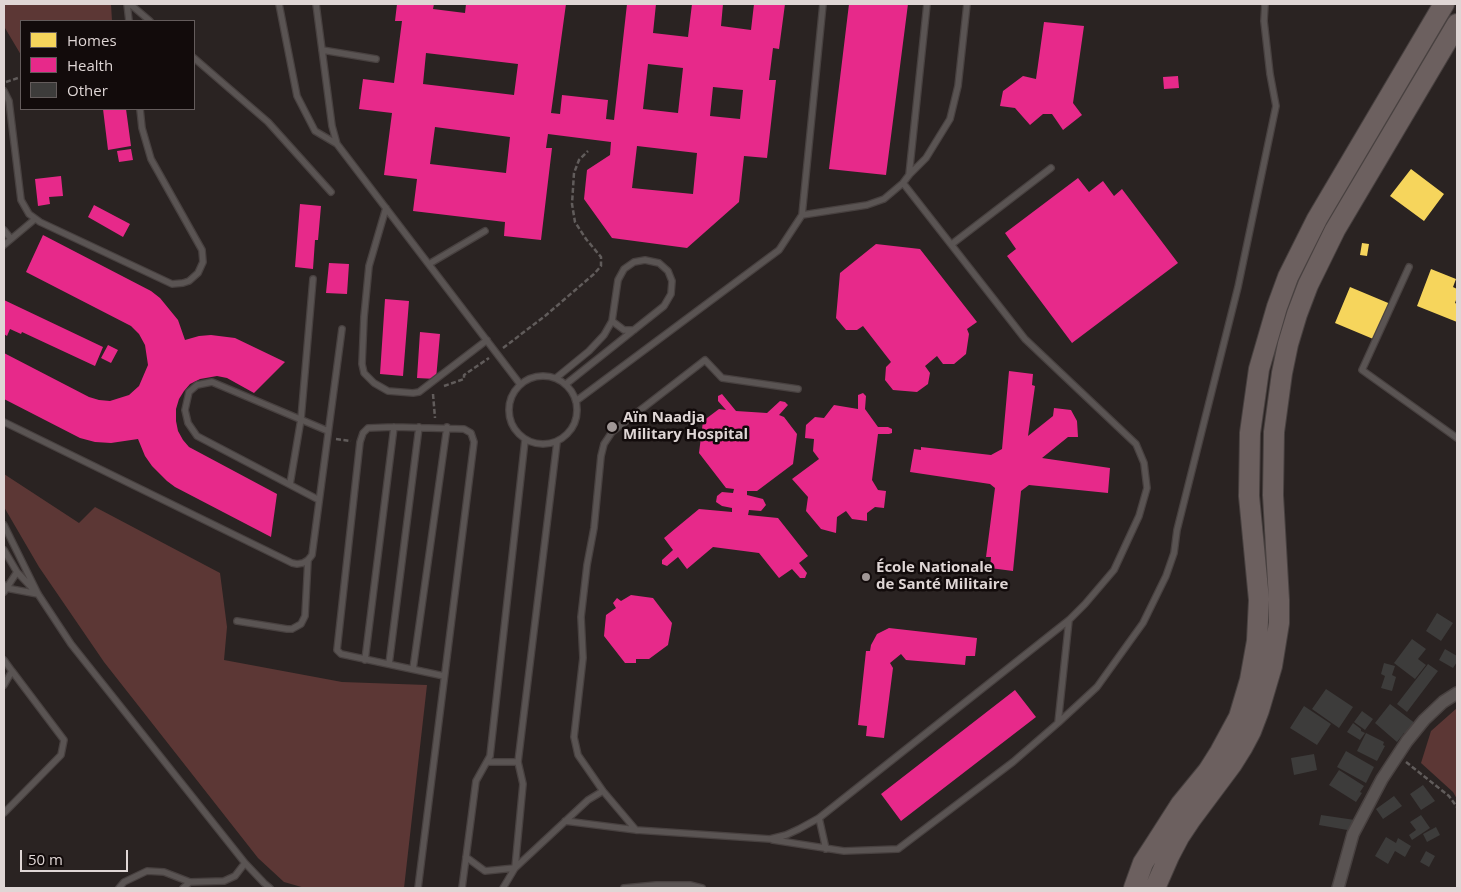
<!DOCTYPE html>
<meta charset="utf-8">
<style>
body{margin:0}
#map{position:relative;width:1461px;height:892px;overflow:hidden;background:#2a2322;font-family:"Open Sans",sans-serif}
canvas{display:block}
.frame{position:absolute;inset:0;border:5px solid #dfd6d5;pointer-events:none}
.legend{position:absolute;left:20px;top:20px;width:175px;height:90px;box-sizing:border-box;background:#120b0b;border:1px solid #645c5c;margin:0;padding:6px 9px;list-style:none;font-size:15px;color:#dfd6d5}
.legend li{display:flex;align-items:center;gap:10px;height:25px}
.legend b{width:25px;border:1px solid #645c5c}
.scale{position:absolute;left:20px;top:850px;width:108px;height:22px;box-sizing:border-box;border:2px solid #dfd6d5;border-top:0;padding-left:6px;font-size:15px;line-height:18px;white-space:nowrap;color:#dfd6d5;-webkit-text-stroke:4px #120b0b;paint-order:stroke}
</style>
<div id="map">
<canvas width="1461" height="892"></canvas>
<div class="frame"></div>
<ul class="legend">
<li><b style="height:14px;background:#f6d55c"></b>Homes</li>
<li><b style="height:14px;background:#e7298a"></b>Health</li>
<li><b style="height:14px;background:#3d3c3b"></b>Other</li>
</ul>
<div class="scale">50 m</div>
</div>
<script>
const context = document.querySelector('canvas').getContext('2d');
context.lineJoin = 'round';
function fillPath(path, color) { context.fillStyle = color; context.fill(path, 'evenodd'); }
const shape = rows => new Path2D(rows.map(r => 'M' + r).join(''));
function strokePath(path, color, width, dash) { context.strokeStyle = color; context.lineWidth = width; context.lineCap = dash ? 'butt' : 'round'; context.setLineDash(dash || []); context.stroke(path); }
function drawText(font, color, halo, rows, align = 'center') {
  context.font = font + ' "Open Sans",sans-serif'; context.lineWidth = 5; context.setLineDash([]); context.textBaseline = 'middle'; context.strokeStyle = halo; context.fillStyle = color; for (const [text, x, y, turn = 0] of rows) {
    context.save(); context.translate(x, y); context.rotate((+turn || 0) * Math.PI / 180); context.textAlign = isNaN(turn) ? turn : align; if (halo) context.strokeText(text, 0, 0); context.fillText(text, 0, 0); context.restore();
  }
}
fillPath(shape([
 [5,4,111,4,112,21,21,21,21,55,5,28],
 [4,474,79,523,95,507,220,573,227,627,224,660,342,682,427,685,404,888,305,888,284,882,258,858,104,662,39,567,4,507],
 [1457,708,1457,799,1453,792,1421,763,1431,731]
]), '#5c3735');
fillPath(shape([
 [1411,169,1444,194,1424,221,1390,196],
 [1362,243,1369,244,1367,256,1360,255],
 [1431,269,1456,279,1453,287,1457,289,1457,297,1455,303,1457,304,1457,322,1417,306],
 [1350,287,1393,305,1378,341,1335,323]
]), '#f6d55c');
fillPath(shape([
 [397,4,434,4,433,9,465,13,466,4,566,4,551,113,560,114,562,95,608,100,606,119,614,120,627,4,656,4,653,33,688,37,692,4,723,4,721,26,751,30,754,4,785,4,779,49,773,48,769,80,776,80,767,158,744,156,739,202,687,248,612,238,584,199,587,170,610,155,611,142,548,134,546,148,552,148,541,240,504,236,505,222,413,211,417,179,384,175,392,113,359,109,363,79,394,83,402,21,395,21],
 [426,53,518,64,514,95,423,84],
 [648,64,683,68,678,113,643,109],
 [713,87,743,90,740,119,710,116],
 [435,127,510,137,506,173,430,164],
 [637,146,697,153,693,194,632,188],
 [849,4,908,4,886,175,829,169],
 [1044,22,1084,26,1073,103,1082,115,1063,130,1052,114,1043,114,1030,125,1015,108,1000,106,1003,91,1023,76,1036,79],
 [1178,76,1179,88,1164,89,1163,77],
 [103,109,126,109,131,146,108,150],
 [131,149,133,160,119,162,117,151],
 [61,176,63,196,49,197,50,204,38,206,35,179],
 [1078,178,1089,192,1103,181,1114,196,1122,189,1178,263,1072,343,1007,256,1016,249,1005,233],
 [300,204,321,206,318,240,315,240,313,269,295,267],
 [94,205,130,224,123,237,88,217],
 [43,235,151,291,160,298,178,320,185,340,199,336,211,335,235,338,285,362,254,393,227,378,217,376,200,379,190,384,184,391,179,399,176,409,176,421,178,431,183,440,189,447,277,494,271,537,175,487,167,481,152,466,145,456,138,439,111,443,95,442,80,438,4,399,4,353,89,397,99,400,110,401,129,395,139,386,148,365,145,345,139,334,131,326,26,272],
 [876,244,920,249,977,322,967,329,969,334,966,354,954,364,943,364,937,356,925,366,930,373,928,384,917,392,893,390,885,380,886,367,891,362,863,326,857,330,846,330,836,318,840,273],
 [329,263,349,264,347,294,326,293],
 [385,299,409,301,403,376,380,374],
 [4,300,103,347,95,366,22,332,21,334,10,329,7,336,4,334],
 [420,332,440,334,436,379,417,378],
 [108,345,118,350,111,363,101,358],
 [1009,371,1033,374,1032,385,1035,386,1028,436,1053,416,1054,408,1071,410,1077,421,1078,437,1068,437,1042,458,1110,468,1108,493,1029,485,1021,491,1013,571,990,568,991,557,986,557,995,488,990,484,910,472,914,449,921,450,921,447,991,455,1002,449],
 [863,393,866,396,865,409,878,427,888,427,892,429,892,433,889,434,878,434,872,480,878,490,886,491,884,508,875,507,867,513,867,521,852,519,846,511,837,517,836,533,821,529,806,511,808,497,792,479,819,459,813,451,814,439,805,438,806,425,815,417,824,418,834,405,858,409,858,395],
 [722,394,736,411,767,413,780,401,785,402,788,405,779,415,784,417,797,434,793,464,757,491,747,491,747,495,763,499,766,505,761,511,749,510,748,515,778,518,808,556,799,563,807,573,805,578,800,578,792,569,779,578,759,553,713,547,687,569,678,557,667,566,662,564,662,560,673,550,664,538,699,509,732,512,732,508,722,506,716,502,717,496,722,492,733,493,734,489,726,488,699,453,703,421,719,409,726,410,718,401,718,396],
 [631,595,653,598,672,623,668,645,649,659,636,659,636,663,625,663,604,636,606,615,616,608,613,603,617,598,621,601],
 [889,628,977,638,975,656,966,656,965,665,906,660,901,654,890,663,893,668,884,738,866,736,867,726,858,725,866,651,870,651,871,645,877,634],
 [1015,690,1036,717,901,821,881,794]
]), '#e7298a');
fillPath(shape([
 [1437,613,1453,623,1441,641,1426,631],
 [1412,639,1426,649,1418,659,1426,665,1415,679,1394,663],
 [1445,649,1457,656,1457,662,1453,668,1439,660],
 [1384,663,1395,666,1392,675,1396,677,1392,691,1381,688,1385,676,1381,674],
 [1428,664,1438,671,1407,712,1397,704],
 [1326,689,1353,707,1339,728,1312,709],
 [1390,704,1416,724,1407,736,1404,733,1397,742,1375,723],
 [1304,706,1331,724,1317,745,1290,728],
 [1362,711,1373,719,1365,730,1354,722],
 [1353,723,1361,729,1361,731,1365,733,1360,740,1347,732],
 [1366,733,1384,742,1383,745,1385,746,1377,761,1357,751],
 [1346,751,1374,767,1366,783,1337,767],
 [1314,754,1317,770,1294,775,1291,758],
 [1339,770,1364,786,1360,792,1362,793,1356,802,1329,785],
 [1423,785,1435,801,1421,810,1410,794],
 [1394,796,1402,806,1383,819,1376,809],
 [1321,815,1355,820,1353,831,1319,825],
 [1421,815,1430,828,1412,840,1409,835,1416,830,1410,822],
 [1436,827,1440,835,1427,842,1423,834],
 [1386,837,1396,843,1398,838,1411,846,1405,857,1395,851,1388,864,1375,856],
 [1426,851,1435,856,1429,867,1420,862]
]), '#3d3c3b');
const service = shape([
 [127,4,129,21],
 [130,4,150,21],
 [279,4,297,96,315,131,337,144],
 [316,4,332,126,337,144,520,384],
 [322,50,376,59],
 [194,58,268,122,331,192],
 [4,91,9,101,21,200,29,214,40,222,172,284,183,283,189,281,198,273,203,262,202,250,151,159,142,128,140,109],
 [909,175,927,4],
 [386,208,369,266,364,317,362,364,364,373,374,383,388,391,413,393,419,392,487,340],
 [802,215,867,205,884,199,903,183,909,175,926,158,950,119,958,86,967,4],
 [4,230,11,239],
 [952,244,1051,168],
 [4,245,35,219],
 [429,264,485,231],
 [1409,267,1362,370,1457,438],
 [612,321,624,330,634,330],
 '509 410a34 34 0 1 1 68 0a34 34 0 1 1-68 0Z',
 [556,378,589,351,604,335,612,321,618,280,624,269,634,262,645,260,659,263,668,271,672,281,671,294,664,306,566,384],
 [576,401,779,250,802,215,823,4],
 [4,422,292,563,297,564,303,563,308,560,312,555,342,329],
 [290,484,301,419,313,279],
 [319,500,197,436,188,423,185,410,189,392,197,385,212,382,328,431],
 [4,525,38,594,71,644,245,863,264,883,270,888],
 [4,550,17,572,33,589],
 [4,585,6,588,38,594],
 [4,592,17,572],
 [237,621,287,629,292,629,301,624,305,616,308,560],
 [4,660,12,671,4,685],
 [365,660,394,427],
 [389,664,419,427],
 [413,669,447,427],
 [1058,723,1097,687,1143,623,1166,576,1174,553,1177,530,1238,287,1276,106,1270,74,1264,21,1265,4],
 [487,762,518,762],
 [4,813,61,755,64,740,12,671],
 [819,818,826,849],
 [565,821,636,830,770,839,786,835,799,829,819,818,1069,620,1085,604,1114,570,1139,516,1147,488,1144,463,1136,444,1025,339,903,183],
 [636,830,603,791,578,755,574,737,583,658,581,617,587,565,594,528,601,456,604,444,612,432,705,360,722,378,798,389],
 [773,840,844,851,898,849,1013,762,1058,723,1069,620],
 [466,857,485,871,515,868,523,784,518,762,557,442],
 [119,888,124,882,147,871,164,872,190,882,224,881,235,876,245,863],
 [183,888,190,882],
 [418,888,474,442,471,433,464,429,394,427,368,428,363,433,360,442,337,650,341,654,444,676],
 [462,888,476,781,490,756,525,440],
 [503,888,515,868,588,800,603,791],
 [624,888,656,885,690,885,702,888]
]);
const minor = shape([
 [1338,888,1353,834,1382,779,1407,741,1424,720,1443,702,1457,693]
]);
const trunk = shape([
 [1134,888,1143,863,1156,843,1181,804,1208,771,1220,752,1239,717,1250,680,1257,641,1259,600,1249,496,1250,433,1259,369,1277,307,1288,277,1317,219,1444,4],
 [1155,888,1169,856,1179,837,1191,819,1232,764,1242,748,1251,731,1259,710,1272,666,1279,623,1279,600,1273,495,1274,432,1282,373,1288,344,1297,314,1308,285,1335,230,1457,24]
]);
strokePath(service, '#484140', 8);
strokePath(minor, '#484140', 14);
strokePath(trunk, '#484140', 22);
strokePath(shape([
 [6,82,21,77],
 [503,348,545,316,594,274,601,266,601,257,586,239,575,222,572,204,574,173,579,160,588,151],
 [444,386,464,379,464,375,489,358],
 [433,394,435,418],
 [336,439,351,441],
 [1406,762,1449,796,1457,807]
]), '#615c5b', 2.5, [5, 2.5]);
strokePath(service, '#5a5453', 5.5);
strokePath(minor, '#5a5453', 11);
strokePath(trunk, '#6c605f', 20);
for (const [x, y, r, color] of [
 [612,427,6,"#a09796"],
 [866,577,5,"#a09796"]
]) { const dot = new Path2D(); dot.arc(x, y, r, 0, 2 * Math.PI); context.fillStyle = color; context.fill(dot); strokePath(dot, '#120b0b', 2); }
drawText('bold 15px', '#dfd6d5', '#120b0b', [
 ["Aïn Naadja",623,418],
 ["Military Hospital",623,435],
 ["École Nationale",876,568],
 ["de Santé Militaire",876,585]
], 'left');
</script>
